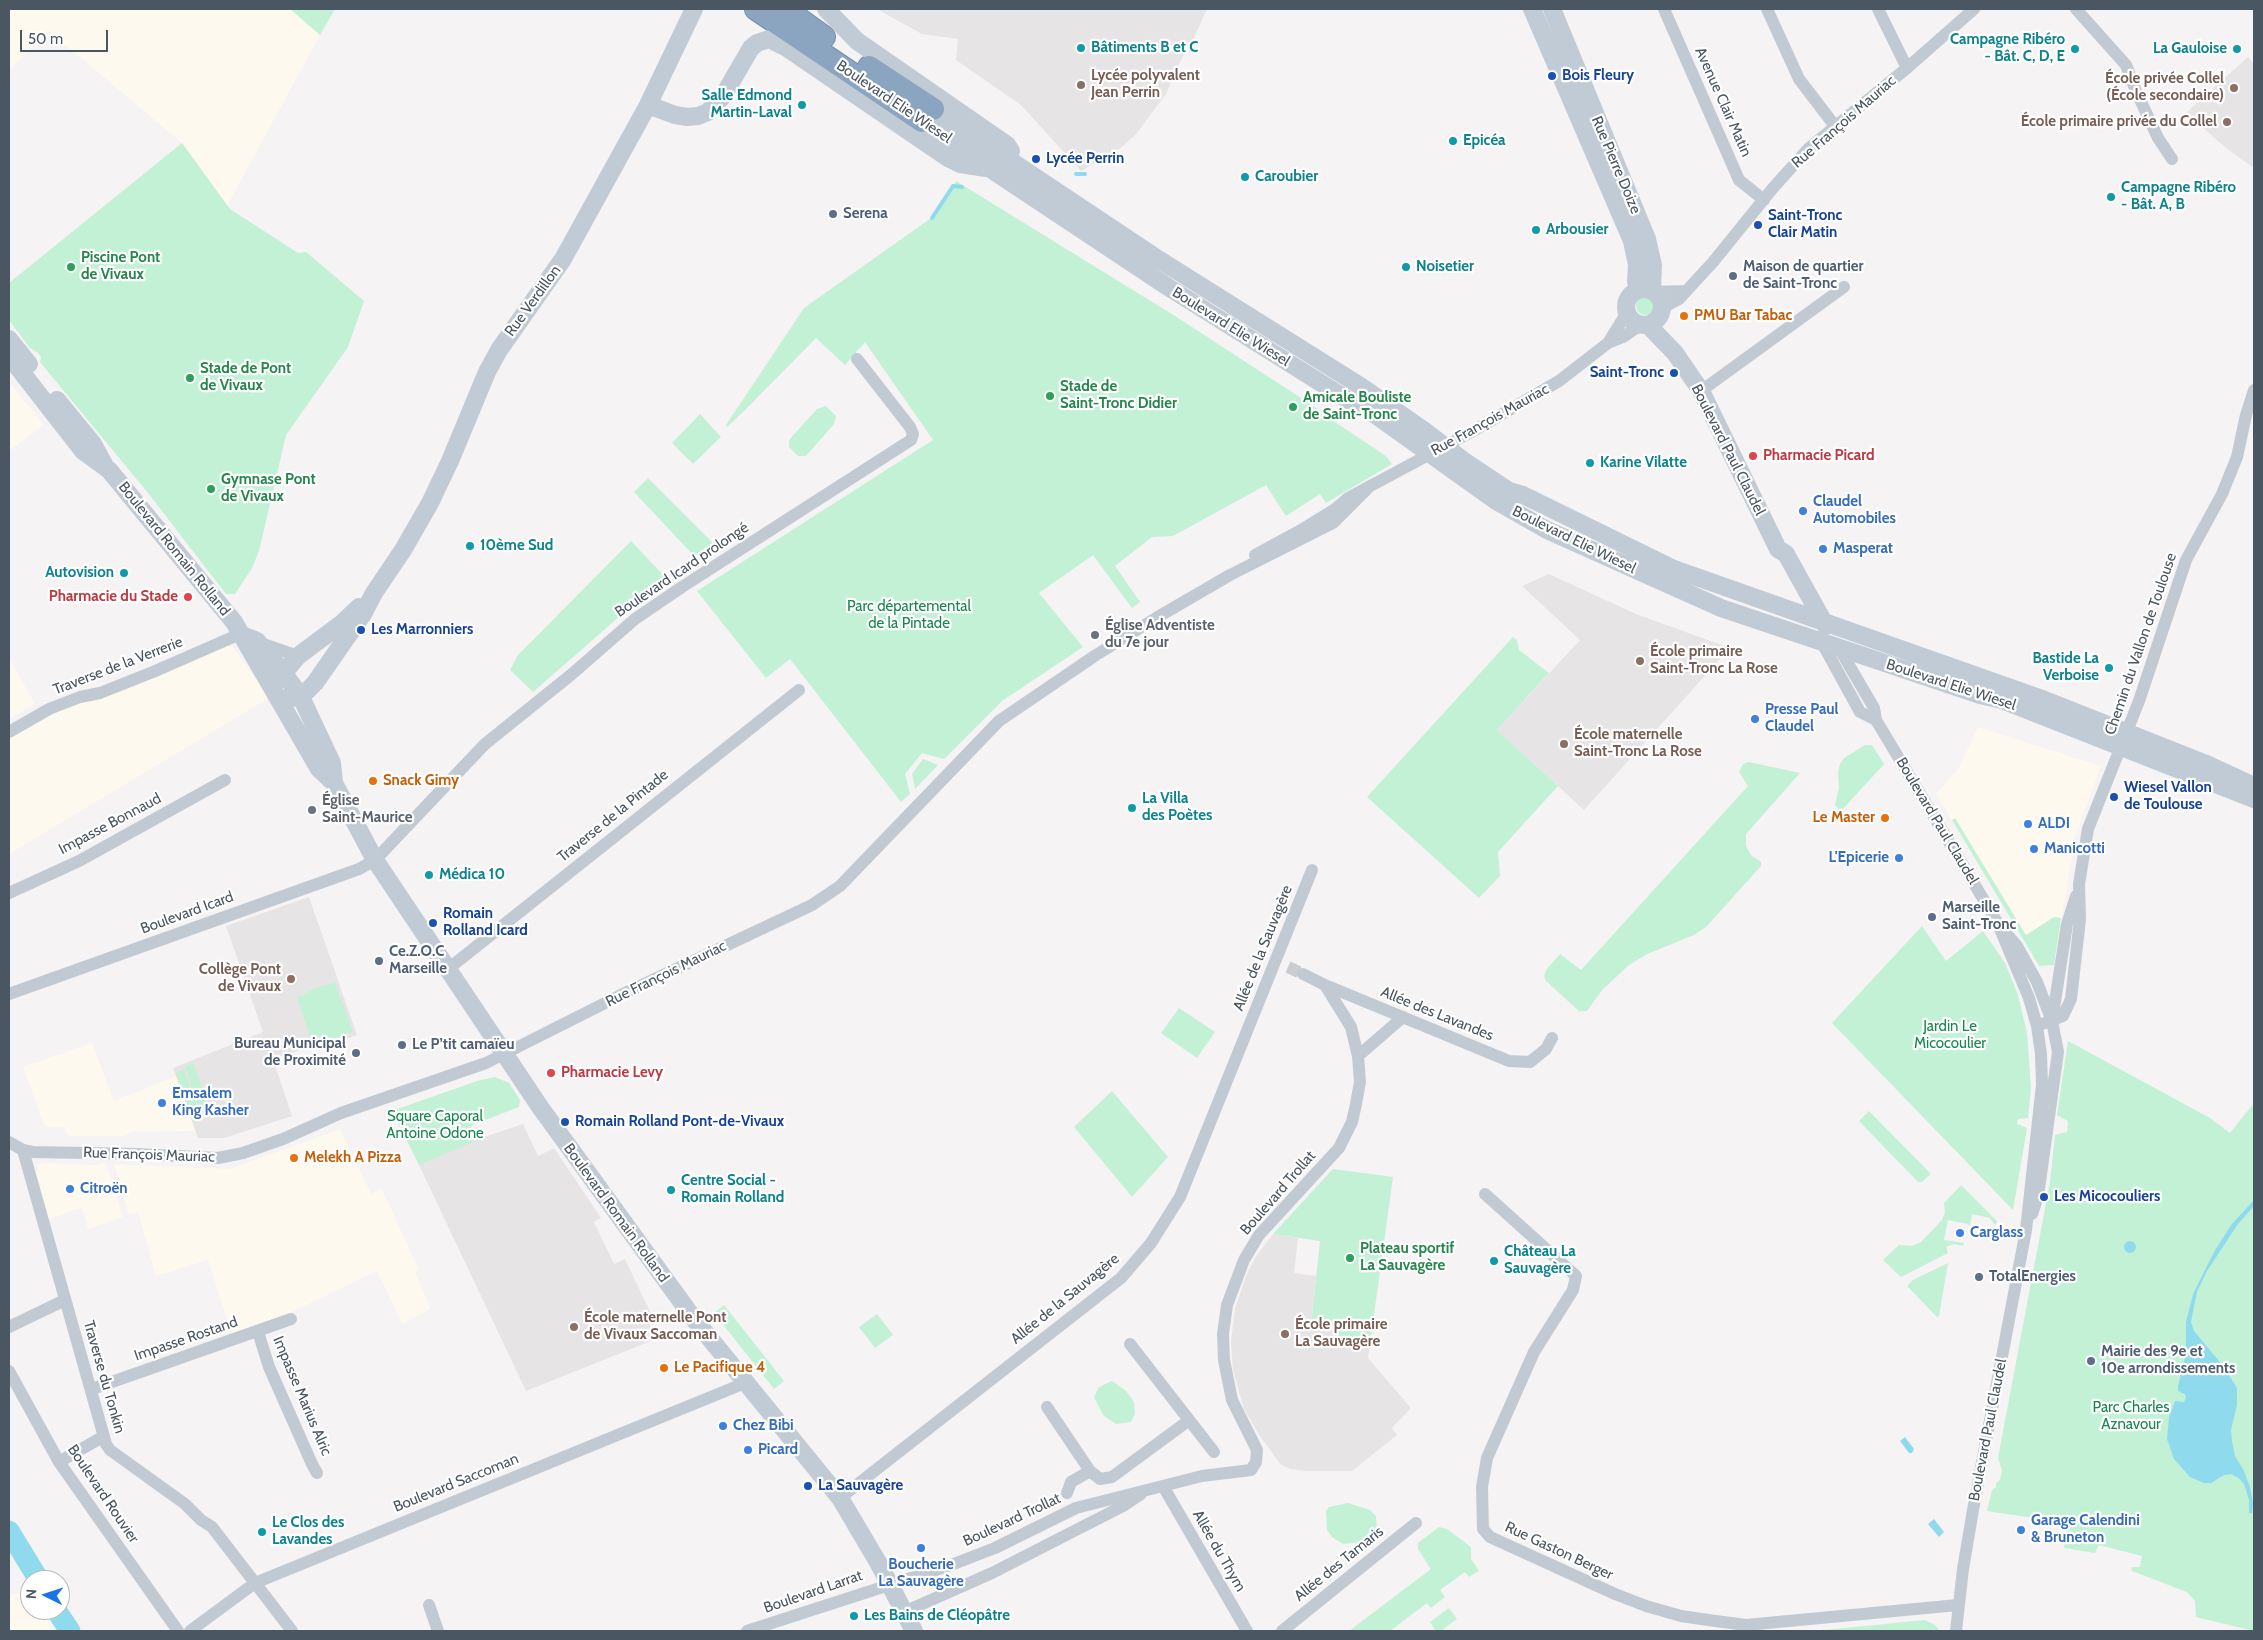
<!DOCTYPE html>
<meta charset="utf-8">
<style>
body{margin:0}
#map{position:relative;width:2263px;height:1640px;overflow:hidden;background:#f5f3f3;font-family:Cabin,sans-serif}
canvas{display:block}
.frame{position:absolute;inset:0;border:10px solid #4a5661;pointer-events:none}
.north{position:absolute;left:20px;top:1570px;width:50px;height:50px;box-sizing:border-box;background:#fff;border:1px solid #b7bbc0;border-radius:50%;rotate:274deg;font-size:14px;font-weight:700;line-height:20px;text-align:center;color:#4a5661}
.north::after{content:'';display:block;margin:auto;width:18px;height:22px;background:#1a73e8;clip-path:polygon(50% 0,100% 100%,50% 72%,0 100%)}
.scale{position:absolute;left:20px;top:30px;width:88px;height:22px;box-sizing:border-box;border:2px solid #4a5661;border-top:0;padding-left:6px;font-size:15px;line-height:18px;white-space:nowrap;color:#4a5661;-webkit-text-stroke:4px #fff;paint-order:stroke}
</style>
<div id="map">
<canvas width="2263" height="1640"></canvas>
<div class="frame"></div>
<div class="north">N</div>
<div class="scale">50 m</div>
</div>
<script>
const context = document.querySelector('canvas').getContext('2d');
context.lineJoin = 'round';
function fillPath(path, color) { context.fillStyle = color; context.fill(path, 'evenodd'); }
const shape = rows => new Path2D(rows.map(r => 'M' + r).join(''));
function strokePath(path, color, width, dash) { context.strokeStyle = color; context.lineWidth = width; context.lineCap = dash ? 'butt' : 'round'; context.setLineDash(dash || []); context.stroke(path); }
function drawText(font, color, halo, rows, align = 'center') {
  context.font = font + ' Cabin,sans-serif'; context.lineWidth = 4.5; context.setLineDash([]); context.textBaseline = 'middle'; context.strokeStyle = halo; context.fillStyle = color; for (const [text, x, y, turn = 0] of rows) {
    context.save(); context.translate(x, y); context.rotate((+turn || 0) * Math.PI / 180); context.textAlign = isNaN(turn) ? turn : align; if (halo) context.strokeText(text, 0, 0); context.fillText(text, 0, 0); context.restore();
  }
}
fillPath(shape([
 [9,9,290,9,320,35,227,206,182,143,49,31,9,70],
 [9,382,44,425,9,451],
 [223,645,234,648,269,698,9,854,9,739,73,703],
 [9,658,35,704,9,719],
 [1978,727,2101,766,2075,837,2054,965,2039,966,1936,794,1958,769],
 [92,1043,114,1101,176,1076,196,1131,132,1132,123,1136,70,1136,65,1132,65,1127,45,1127,23,1067],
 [340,1129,371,1194,382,1189,419,1270,415,1272,431,1309,402,1324,377,1271,288,1314,232,1334,208,1260,156,1276,138,1212,129,1215,114,1164,230,1169],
 [106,1162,123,1217,88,1229,82,1208,48,1219,35,1177,39,1163,95,1165],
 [30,1592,30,1610,41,1610,53,1631,9,1631,9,1594]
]), '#fdf9ef');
fillPath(shape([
 [877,9,1207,9,1191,44,1186,49,1166,94,1136,134,1122,147,1081,171,1021,105,956,60,958,39,922,34],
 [2248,57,2254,64,2254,168,2226,148,2186,113],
 [1549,574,1636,614,1730,648,1584,810,1497,730,1580,640,1522,586],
 [309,897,357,1035,324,1047,322,1043,273,1059,292,1116,224,1138,198,1138,173,1068,263,1032,226,926],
 [523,1124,538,1156,554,1148,601,1218,594,1222,614,1264,625,1259,653,1318,648,1321,656,1339,526,1391,419,1165,460,1145],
 [1273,1234,1298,1238,1294,1273,1316,1276,1311,1325,1340,1327,1339,1340,1370,1344,1368,1358,1411,1408,1392,1428,1397,1435,1352,1471,1307,1471,1291,1469,1281,1465,1258,1433,1244,1409,1233,1370,1231,1341,1235,1309,1246,1276,1255,1258]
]), '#e6e4e5');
fillPath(shape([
 [290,9,335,9,320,35],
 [182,143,230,209,298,253,306,252,364,301,348,347,286,435,259,551,252,568,235,594,226,594,148,493,40,362,41,357,38,353,30,348,9,320,9,283],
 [956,181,1175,316,1321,411,1332,420,1386,456,1392,464,1326,503,1320,494,1286,516,1266,485,1173,536,1152,537,1115,566,1140,602,1132,608,1093,555,1039,593,1083,647,1002,701,944,759,922,753,905,774,910,794,901,802,790,659,766,678,697,591,933,440,865,342,845,365,816,338,741,414,727,427,726,425,804,308,934,216],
 '1636 306a9 9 0 1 1 18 0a9 9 0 1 1-18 0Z',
 [826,406,836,416,834,424,806,456,798,456,789,447,789,440,817,409],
 [700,414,721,437,693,464,672,443],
 [648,478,718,548,717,553,686,571,697,559,634,492],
 [631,541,668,580,628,609,533,692,510,670,518,655],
 [1513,637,1517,640,1519,650,1549,673,1497,730,1558,786,1498,852,1500,876,1479,898,1367,797],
 [1865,745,1872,745,1884,764,1841,811,1835,805,1839,788,1838,772,1840,764,1844,758],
 [923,759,938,765,915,789,912,774],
 [1749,762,1800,773,1746,834,1746,846,1751,855,1761,862,1761,866,1706,927,1694,935,1647,954,1629,965,1603,989,1587,1011,1579,1011,1546,981,1544,976,1546,970,1560,954,1581,970,1748,786,1739,772,1743,764],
 [1955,818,2026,935,2054,917,2061,918,2054,965,2039,966,1952,820],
 [1922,926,1946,961,1983,931,2005,963,2018,995,2027,1033,2031,1088,2028,1118,2018,1119,2017,1124,2027,1128,2013,1210,1832,1023],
 [335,982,353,1032,324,1041,322,1036,311,1039,297,997,308,994,307,991],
 [1179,1008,1215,1032,1197,1058,1161,1033],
 [2068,1041,2210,1118,2230,1133,2254,1103,2254,1631,2196,1617,2195,1601,2187,1592,2132,1571,2131,1569,2133,1567,2140,1567,2142,1556,2099,1545,2095,1553,2064,1548,2067,1523,1987,1511,1992,1490,1996,1487,1996,1483,2000,1480,2002,1470,1998,1458,2050,1182,2055,1135,2067,1132,2068,1121,2057,1115],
 [193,1063,210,1109,201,1113,185,1066],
 [184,1069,202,1119,193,1122,176,1073],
 [495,1077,509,1083,520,1100,519,1107,472,1125,469,1133,474,1138,480,1139,419,1165,392,1111,477,1081],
 [1112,1091,1168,1157,1132,1197,1074,1127],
 [1869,1111,1931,1174,1922,1182,1918,1182,1859,1121],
 [1333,1169,1393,1177,1370,1344,1339,1340,1339,1327,1311,1325,1320,1241,1273,1234],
 [1961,1185,1997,1221,1996,1224,1994,1224,1990,1218,1972,1214,1970,1226,1968,1224,1948,1220,1944,1240,1964,1243,1963,1246,1954,1244,1946,1247,1948,1253,1901,1277,1883,1260,1899,1245,1912,1246,1921,1242,1942,1220,1945,1212,1944,1203],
 [1948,1263,1939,1316,1937,1317,1907,1286,1913,1280],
 [724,1305,784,1381,774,1389,714,1313],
 [877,1314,893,1335,875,1348,859,1327],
 [1112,1381,1126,1391,1134,1402,1135,1414,1131,1422,1116,1424,1103,1415,1094,1397,1099,1387],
 [1348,1503,1370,1510,1376,1516,1377,1532,1364,1542,1343,1544,1332,1537,1327,1530,1326,1511,1329,1507],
 [1439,1527,1447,1529,1471,1547,1471,1559,1479,1571,1469,1577,1465,1572,1440,1590,1445,1597,1431,1608,1427,1603,1390,1631,1349,1631,1431,1569,1418,1549,1418,1543],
 [1449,1608,1457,1619,1443,1629,1445,1631,1436,1631,1430,1622],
 [1925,1620,1935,1625,1940,1631,1815,1631]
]), '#c3f1d5');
fillPath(shape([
 [2254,1200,2254,1206,2238,1224,2207,1271,2197,1292,2191,1322,2194,1331,2224,1367,2237,1388,2237,1405,2231,1430,2232,1441,2235,1456,2243,1469,2250,1487,2253,1503,2252,1513,2249,1513,2249,1500,2244,1484,2240,1479,2231,1474,2224,1475,2211,1483,2204,1483,2190,1477,2174,1459,2167,1439,2169,1417,2175,1401,2184,1402,2186,1398,2185,1394,2178,1391,2178,1386,2186,1353,2186,1322,2193,1294,2214,1252,2231,1225],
 '2124 1247a6 6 0 1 1 12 0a6 6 0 1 1-12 0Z',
 [1905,1437,1914,1449,1912,1453,1909,1453,1900,1441],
 [1934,1519,1944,1532,1939,1537,1928,1524]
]), '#90daee');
strokePath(shape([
 [1076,174,1085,174],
 [932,218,953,186,962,187]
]), '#90daee', 4);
strokePath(shape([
 [9,1531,39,1580],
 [56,1610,70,1631]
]), '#90daee', 21);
strokePath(shape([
 [1288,967,1303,974]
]), '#caccce', 12, [12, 6]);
const highway = shape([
 [756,9,922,121],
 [785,9,824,37],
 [869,67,933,109]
]);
strokePath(highway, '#7690ad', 24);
strokePath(shape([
 [1664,9,1739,180,1764,200],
 [1767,9,1799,79,1835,126],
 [1878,9,1907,68],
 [2076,9,2126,65,2136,91,2158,138,2172,159],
 [1654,292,1685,291],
 [1662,308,1679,299,1713,262,1773,188,1808,149,1907,68,1974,9],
 [1608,343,1626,314],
 [1701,391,1844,287],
 [1255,555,1301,530,1335,509,1348,498,1473,431,1559,381,1608,343,1623,337,1640,325],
 [1821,641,1860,712,1876,720],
 [263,644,298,656],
 [1839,648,1874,708,1876,720,1997,922,2029,998,2037,1026,2041,1054,2042,1085,2026,1230,1973,1510,1963,1569,1956,1631],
 [9,732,49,709,80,697,100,693,153,672,240,634],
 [9,893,79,861,225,780],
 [2005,932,2017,946,2037,982,2052,1021,2058,1052,2038,1196,2032,1214],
 [448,969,799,690],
 [1303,974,1325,985,1509,1061,1530,1062,1546,1049,1552,1038],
 [9,994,359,869,375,860,485,744,572,674,635,619,682,587,911,440,913,434,910,427,857,359],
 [2052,1021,2067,924,2076,896],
 [2037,1026,2063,1016,2071,999,2080,919,2079,884,2088,829,2139,701,2186,560,2222,494,2237,457,2246,415,2254,390],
 [1358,1056,1403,1017],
 [9,1142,23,1150,33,1152,138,1154,218,1158,243,1153,283,1139,341,1113,486,1063,623,994,812,905,840,886,999,721,1096,655,1156,618,1230,575,1333,523,1367,489],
 [23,1150,106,1444,110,1450,185,1504,201,1520,212,1527,292,1631],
 [1485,1194,1576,1276,1573,1290,1534,1352,1487,1458,1482,1487,1483,1529,1490,1537,1615,1594,1646,1606,1681,1616,1708,1620,1746,1625,1958,1605],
 [9,1327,65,1300],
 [258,1332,269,1367,312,1464,317,1473],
 [1130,1344,1214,1452],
 [9,1371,59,1462,178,1631],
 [92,1389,291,1319],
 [1047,1407,1090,1471,1071,1482,1067,1493],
 [59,1462,104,1436],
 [1090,1471,1100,1479,1112,1477,1188,1421],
 [1163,1486,1247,1631],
 [840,1498,1121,1278,1151,1243,1180,1197,1312,870],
 [429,1605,438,1631],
 [904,1612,992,1573,1123,1506,1141,1494],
 [190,1631,255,1583,745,1383],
 [747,1631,951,1565,995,1548,1076,1508,1202,1476,1251,1470,1256,1462,1257,1450,1232,1400,1224,1360,1223,1334,1227,1305,1244,1260,1259,1235,1339,1148,1352,1122,1356,1104,1360,1082,1358,1056,1351,1027,1325,985],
 [1282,1631,1416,1523]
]), '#c1cad2', 12);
strokePath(shape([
 [826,9,857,41,1007,145,1011,151],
 [1532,9,1632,241,1637,265,1636,281,1638,290],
 [1552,9,1647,239,1653,265,1652,291],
 [648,105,675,115,687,117,698,116,708,112,723,96,751,48,757,43,769,39,787,48,948,158,960,164,986,168],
 [933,109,1155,257,1362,387,1422,429,1464,461,1509,491,1523,495,1674,569,2045,700,2204,763,2254,786],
 [922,121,989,168,1168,287,1356,405,1367,409,1496,501,1547,530,1721,608,1980,695,2002,700,2254,799],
 '1626 307a18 18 0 1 1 36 0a18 18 0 1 1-36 0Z',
 [1648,325,1675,353,1701,391,1778,549,1786,554,1826,626],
 [9,339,29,364],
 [9,356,83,451,109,470,234,622,319,769,334,783,375,860,540,1107,694,1319,840,1498,879,1564,914,1631],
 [57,400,93,444,104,464],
 [240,634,257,641,283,672,301,697,332,763,334,783],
 [277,681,298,656,341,624,359,607],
 [280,699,301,697,315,683,363,614,374,593,403,550,430,503,450,461,487,372,499,350,563,259,648,105,694,9]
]), '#c1cbd6', 18);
strokePath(highway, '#8ba5c1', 22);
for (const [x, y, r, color] of [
 [1081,48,5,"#0f9aa8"],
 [2075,49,5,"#0f9aa8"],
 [2237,49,5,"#0f9aa8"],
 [1552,76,5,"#1a4fb4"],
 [1081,85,5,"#8d6e63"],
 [2234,88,5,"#8d6e63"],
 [802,105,5,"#0f9aa8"],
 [2227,122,5,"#8d6e63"],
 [1453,141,5,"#0f9aa8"],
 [1036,159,5,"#1a4fb4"],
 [1245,177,5,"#0f9aa8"],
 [2111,197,5,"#0f9aa8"],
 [833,214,5,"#5c6f8a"],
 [1758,225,5,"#1a4fb4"],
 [1536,230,5,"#0f9aa8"],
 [71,267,5,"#2e9e5b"],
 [1406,267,5,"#0f9aa8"],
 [1733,276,5,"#5c6f8a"],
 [1684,316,5,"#e8710a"],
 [1674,373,5,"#1a4fb4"],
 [190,378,5,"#2e9e5b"],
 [1050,396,5,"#2e9e5b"],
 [1293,407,5,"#2e9e5b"],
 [1753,456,5,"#e0444e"],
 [1590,463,5,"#0f9aa8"],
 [211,489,5,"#2e9e5b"],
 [1803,511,5,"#3f7fe0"],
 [470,546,5,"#0f9aa8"],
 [1823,549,5,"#3f7fe0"],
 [124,573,5,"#0f9aa8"],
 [188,597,5,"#e0444e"],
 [361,630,5,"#1a4fb4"],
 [1095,635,5,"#6b7280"],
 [1640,661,5,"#8d6e63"],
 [2109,668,5,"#0f9aa8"],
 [1755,719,5,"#3f7fe0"],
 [1564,744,5,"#8d6e63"],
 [373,781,5,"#e8710a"],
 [2114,797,5,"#1a4fb4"],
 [1132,808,5,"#0f9aa8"],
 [312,810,5,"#6b7280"],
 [1885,818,5,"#e8710a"],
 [2028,824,5,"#3f7fe0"],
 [2034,849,5,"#3f7fe0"],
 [1899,858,5,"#3f7fe0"],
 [429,875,5,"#0f9aa8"],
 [1932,917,5,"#5c6f8a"],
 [433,923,5,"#1a4fb4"],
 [379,961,5,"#5c6f8a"],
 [291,979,5,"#8d6e63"],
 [402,1045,5,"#5c6f8a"],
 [356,1053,5,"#5c6f8a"],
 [551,1073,5,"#e0444e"],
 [162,1103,5,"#3f7fe0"],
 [565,1122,5,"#1a4fb4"],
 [294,1158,5,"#e8710a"],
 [70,1189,5,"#3f7fe0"],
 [671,1190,5,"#0f9aa8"],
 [2044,1197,5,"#1a4fb4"],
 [1960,1233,5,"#3f7fe0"],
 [1350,1258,5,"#2e9e5b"],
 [1494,1261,5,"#0f9aa8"],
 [1979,1277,5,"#5c6f8a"],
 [574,1327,5,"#8d6e63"],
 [1285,1334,5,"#8d6e63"],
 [2091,1361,5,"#5c6f8a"],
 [664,1368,5,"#e8710a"],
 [723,1426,5,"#3f7fe0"],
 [748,1450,5,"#3f7fe0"],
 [808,1486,5,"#1a4fb4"],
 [2021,1530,5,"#3f7fe0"],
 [262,1532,5,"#0f9aa8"],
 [921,1548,5,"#3f7fe0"],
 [854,1616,5,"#0f9aa8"]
]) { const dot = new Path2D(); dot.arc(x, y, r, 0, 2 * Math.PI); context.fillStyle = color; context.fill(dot); strokePath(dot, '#fff', 2); }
drawText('bold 15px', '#0d838f', '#fff', [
 ["Campagne Ribéro",2065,40,"right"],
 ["- Bât. C, D, E",2065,57,"right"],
 ["Bâtiments B et C",1091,48],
 ["La Gauloise",2227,49,"right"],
 ["Salle Edmond",792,96,"right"],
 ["Martin-Laval",792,113,"right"],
 ["Epicéa",1463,141],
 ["Caroubier",1255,177],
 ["Campagne Ribéro",2121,188],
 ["- Bât. A, B",2121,205],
 ["Arbousier",1546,230],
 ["Noisetier",1416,267],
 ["Karine Vilatte",1600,463],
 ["10ème Sud",480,546],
 ["Autovision",114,573,"right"],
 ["Bastide La",2099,659,"right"],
 ["Verboise",2099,676,"right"],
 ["La Villa",1142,799],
 ["des Poètes",1142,816],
 ["Médica 10",439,875],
 ["Centre Social -",681,1181],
 ["Romain Rolland",681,1198],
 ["Château La",1504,1252],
 ["Sauvagère",1504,1269],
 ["Le Clos des",272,1523],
 ["Lavandes",272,1540],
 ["Les Bains de Cléopâtre",864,1616]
], 'left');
drawText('bold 15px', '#785e54', '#fff', [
 ["Lycée polyvalent",1091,76],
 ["Jean Perrin",1091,93],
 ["École privée Collel",2224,79,"right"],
 ["(École secondaire)",2224,96,"right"],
 ["École primaire privée du Collel",2217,122,"right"],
 ["École primaire",1650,652],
 ["Saint-Tronc La Rose",1650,669],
 ["École maternelle",1574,735],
 ["Saint-Tronc La Rose",1574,752],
 ["Collège Pont",281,970,"right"],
 ["de Vivaux",281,987,"right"],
 ["École maternelle Pont",584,1318],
 ["de Vivaux Saccoman",584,1335],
 ["École primaire",1295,1325],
 ["La Sauvagère",1295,1342]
], 'left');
drawText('bold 15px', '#164399', '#fff', [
 ["Bois Fleury",1562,76],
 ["Lycée Perrin",1046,159],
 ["Saint-Tronc",1768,216],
 ["Clair Matin",1768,233],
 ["Saint-Tronc",1664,373,"right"],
 ["Les Marronniers",371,630],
 ["Wiesel Vallon",2124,788],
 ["de Toulouse",2124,805],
 ["Romain",443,914],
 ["Rolland Icard",443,931],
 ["Romain Rolland Pont-de-Vivaux",575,1122],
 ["Les Micocouliers",2054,1197],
 ["La Sauvagère",818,1486]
], 'left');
drawText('15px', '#4a5661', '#fff', [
 ["Boulevard Elie Wiesel",894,102,34],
 ["Avenue Clair Matin",1723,102,66],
 ["Rue François Mauriac",1844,122,-41],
 ["Rue Pierre Doize",1616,165,67],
 ["Rue Verdillon",533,301,-54],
 ["Boulevard Elie Wiesel",1231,327,32],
 ["Rue François Mauriac",1490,420,-29],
 ["Boulevard Paul Claudel",1728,450,63],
 ["Boulevard Elie Wiesel",1574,540,26],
 ["Boulevard Romain Rolland",174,549,51],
 ["Boulevard Icard prolongé",682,570,-34],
 ["Chemin du Vallon de Toulouse",2141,644,-71],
 ["Traverse de la Verrerie",118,666,-21],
 ["Boulevard Elie Wiesel",1951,685,18],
 ["Traverse de la Pintade",613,816,-39],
 ["Boulevard Paul Claudel",1937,821,59],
 ["Impasse Bonnaud",110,824,-28],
 ["Boulevard Icard",187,913,-20],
 ["Allée de la Sauvagère",1263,948,-68],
 ["Rue François Mauriac",666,974,-26],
 ["Allée des Lavandes",1437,1014,22],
 ["Rue François Mauriac",149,1155,2],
 ["Boulevard Trollat",1278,1193,-49],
 ["Boulevard Romain Rolland",616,1213,54],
 ["Allée de la Sauvagère",1065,1299,-39],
 ["Impasse Rostand",186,1339,-19],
 ["Traverse du Tonkin",104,1377,74],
 ["Impasse Marius Alric",302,1396,67],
 ["Boulevard Paul Claudel",1988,1430,-79],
 ["Boulevard Saccoman",456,1483,-22],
 ["Boulevard Rouvier",103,1494,56],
 ["Boulevard Trollat",1012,1520,-25],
 ["Allée du Thym",1219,1551,60],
 ["Rue Gaston Berger",1559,1551,25],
 ["Allée des Tamaris",1339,1564,-39],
 ["Boulevard Larrat",813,1592,-19]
]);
drawText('bold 15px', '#4e5e75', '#fff', [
 ["Serena",843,214],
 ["Maison de quartier",1743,267],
 ["de Saint-Tronc",1743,284],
 ["Marseille",1942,908],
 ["Saint-Tronc",1942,925],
 ["Ce.Z.O.C",389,952],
 ["Marseille",389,969],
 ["Bureau Municipal",346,1044,"right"],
 ["de Proximité",346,1061,"right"],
 ["Le P’tit camaïeu",412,1045],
 ["TotalEnergies",1989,1277],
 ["Mairie des 9e et",2101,1352],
 ["10e arrondissements",2101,1369]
], 'left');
drawText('bold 15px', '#27864d', '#fff', [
 ["Piscine Pont",81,258],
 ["de Vivaux",81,275],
 ["Stade de Pont",200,369],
 ["de Vivaux",200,386],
 ["Stade de",1060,387],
 ["Saint-Tronc Didier",1060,404],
 ["Amicale Bouliste",1303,398],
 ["de Saint-Tronc",1303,415],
 ["Gymnase Pont",221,480],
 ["de Vivaux",221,497],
 ["Plateau sportif",1360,1249],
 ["La Sauvagère",1360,1266]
], 'left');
drawText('bold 15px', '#c56008', '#fff', [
 ["PMU Bar Tabac",1694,316],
 ["Snack Gimy",383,781],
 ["Le Master",1875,818,"right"],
 ["Melekh A Pizza",304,1158],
 ["Le Pacifique 4",674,1368]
], 'left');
drawText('bold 15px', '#be3a42', '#fff', [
 ["Pharmacie Picard",1763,456],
 ["Pharmacie du Stade",178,597,"right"],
 ["Pharmacie Levy",561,1073]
], 'left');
drawText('bold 15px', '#366cbe', '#fff', [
 ["Claudel",1813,502],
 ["Automobiles",1813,519],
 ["Masperat",1833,549],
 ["Presse Paul",1765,710],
 ["Claudel",1765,727],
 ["ALDI",2038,824],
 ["Manicotti",2044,849],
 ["L'Epicerie",1889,858,"right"],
 ["Emsalem",172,1094],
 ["King Kasher",172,1111],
 ["Citroën",80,1189],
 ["Carglass",1970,1233],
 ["Chez Bibi",733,1426],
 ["Picard",758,1450],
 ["Garage Calendini",2031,1521],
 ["& Bruneton",2031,1538],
 ["Boucherie",921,1565,"center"],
 ["La Sauvagère",921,1582,"center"]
], 'left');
drawText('15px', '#17864f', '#fff', [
 ["Parc départemental",909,607],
 ["de la Pintade",909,624],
 ["Jardin Le",1950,1027],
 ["Micocoulier",1950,1044],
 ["Square Caporal",435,1117],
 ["Antoine Odone",435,1134],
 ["Parc Charles",2131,1408],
 ["Aznavour",2131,1425]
]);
drawText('bold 15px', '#5b616d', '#fff', [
 ["Église Adventiste",1105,626],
 ["du 7e jour",1105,643],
 ["Église",322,801],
 ["Saint-Maurice",322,818]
], 'left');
</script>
